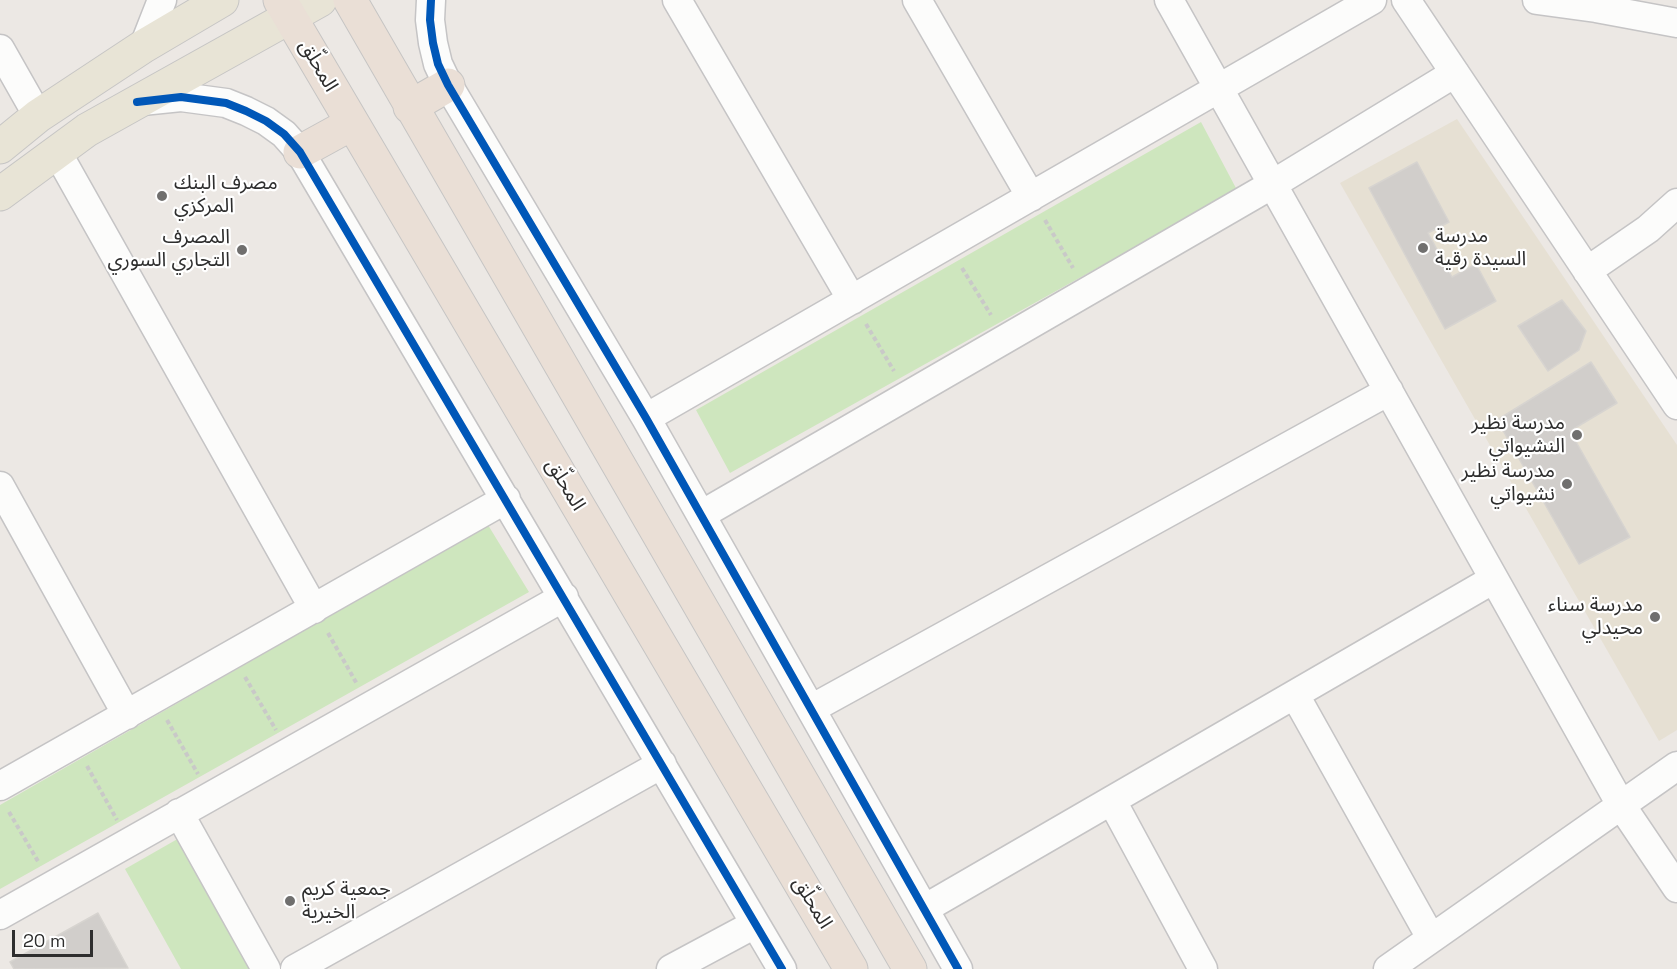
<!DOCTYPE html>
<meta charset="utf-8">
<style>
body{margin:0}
#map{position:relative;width:1677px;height:969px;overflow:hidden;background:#ece8e4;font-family:"Space Grotesk",sans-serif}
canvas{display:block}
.scale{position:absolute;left:12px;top:930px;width:81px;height:27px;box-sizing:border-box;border:3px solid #2e2e2e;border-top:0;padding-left:8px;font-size:18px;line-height:21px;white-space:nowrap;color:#2e2e2e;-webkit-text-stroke:4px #fff;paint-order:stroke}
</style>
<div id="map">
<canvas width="1677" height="969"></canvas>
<div class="scale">20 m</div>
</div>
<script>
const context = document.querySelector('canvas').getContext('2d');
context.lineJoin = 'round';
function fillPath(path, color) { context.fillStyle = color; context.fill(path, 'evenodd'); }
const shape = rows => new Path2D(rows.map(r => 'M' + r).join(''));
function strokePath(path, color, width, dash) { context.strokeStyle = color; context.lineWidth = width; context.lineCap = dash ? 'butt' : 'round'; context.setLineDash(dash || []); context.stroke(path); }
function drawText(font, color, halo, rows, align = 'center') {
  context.font = font + ' "Space Grotesk","Noto Sans Arabic",sans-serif'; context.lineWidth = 4.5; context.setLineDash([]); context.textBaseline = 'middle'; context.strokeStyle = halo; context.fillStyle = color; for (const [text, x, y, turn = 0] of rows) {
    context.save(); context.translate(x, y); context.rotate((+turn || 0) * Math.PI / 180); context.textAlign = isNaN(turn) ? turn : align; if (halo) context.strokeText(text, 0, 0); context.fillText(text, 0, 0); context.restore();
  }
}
fillPath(shape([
 [1457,119,1677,445,1677,730,1659,741,1340,183]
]), '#e6e0d3');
fillPath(shape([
 [1201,122,1237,190,730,473,696,410],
 [488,525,529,592,0,889,0,805],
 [181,837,257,969,181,969,125,869]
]), '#cee6be');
const building = shape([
 [1417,162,1449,222,1428,233,1452,277,1476,264,1496,301,1445,329,1369,188,1417,162],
 [1562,300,1586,331,1579,350,1548,371,1518,326,1562,300],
 [1591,362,1617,403,1570,431,1630,537,1579,564,1497,420,1591,362],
 [98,913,128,968,14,969,10,962,98,913]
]);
fillPath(building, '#d1cecb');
strokePath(building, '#d7d4d0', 1.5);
const minor = shape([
 [431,0,430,20,433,43,438,64,448,85,646,418,958,969],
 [677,0,852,300],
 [917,0,1031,197],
 [1169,0,1621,805,1677,888],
 [1406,0,1677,405],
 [1537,0,1596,8,1677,23],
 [144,46,162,0],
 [0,49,38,116],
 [142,101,181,97,226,103,246,111,266,121,284,134,300,152,782,969],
 [57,152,314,609],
 [1587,271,1648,229,1677,203],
 [646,418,1372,0],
 [0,486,127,715],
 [701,515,1273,184,1455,73],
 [1295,695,1431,938],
 [811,709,1389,391],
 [0,786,506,499],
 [1112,801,1203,969],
 [179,813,266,969],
 [924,909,1494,579],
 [0,915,564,597],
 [295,969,662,764],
 [671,969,755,924],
 [1388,969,1677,766]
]);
const major = shape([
 [0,147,38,116,144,46,222,0],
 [0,194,87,130,320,0]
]);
const highway = shape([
 [280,0,851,969],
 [350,0,910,969],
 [410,107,448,85],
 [300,152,351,124]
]);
strokePath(minor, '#c5c4c5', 31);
strokePath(major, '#c6c5c4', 35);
strokePath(highway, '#c6c5c4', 35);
strokePath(shape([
 [1045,220,1073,268],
 [962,268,991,315],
 [866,324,894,371],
 [328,633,357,684],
 [245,677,276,730],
 [167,720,198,774],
 [87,766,117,820],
 [9,812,39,863]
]), '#c9c9c8', 4, [4.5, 3]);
strokePath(minor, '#fcfcfb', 28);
strokePath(major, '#e8e4d6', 33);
strokePath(highway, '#eadfd6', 33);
strokePath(shape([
 [431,0,430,20,433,43,438,64,448,85,646,418,958,969],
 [137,102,181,97,226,103,246,111,266,121,284,134,300,152,782,969]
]), '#0057b8', 8);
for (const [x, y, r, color] of [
 [162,196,6,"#706f6e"],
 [1423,248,6,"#706f6e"],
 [242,250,6,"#706f6e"],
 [1577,435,6,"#706f6e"],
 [1567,484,6,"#706f6e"],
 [1655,617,6,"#706f6e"],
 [290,901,6,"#706f6e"]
]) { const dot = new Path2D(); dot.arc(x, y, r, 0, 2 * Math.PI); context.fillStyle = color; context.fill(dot); strokePath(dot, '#fff', 2); }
drawText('20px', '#2e2e2e', '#fff', [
 ["المحلّق",318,66,60],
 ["المحلّق",565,485,59],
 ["المحلّق",812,903,59]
]);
drawText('20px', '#2e2e2e', '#fff', [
 ["مصرف البنك",174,184,"left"],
 ["المركزي",174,207,"left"],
 ["مدرسة",1435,237,"left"],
 ["السيدة رقية",1435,260,"left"],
 ["المصرف",230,238],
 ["التجاري السوري",230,261],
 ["مدرسة نظير",1565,424],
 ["النشيواتي",1565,447],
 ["مدرسة نظير",1555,472],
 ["نشيواتي",1555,495],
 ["مدرسة سناء",1643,606],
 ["محيدلي",1643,629],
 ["جمعية كريم",302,890,"left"],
 ["الخيرية",302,913,"left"]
], 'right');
</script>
